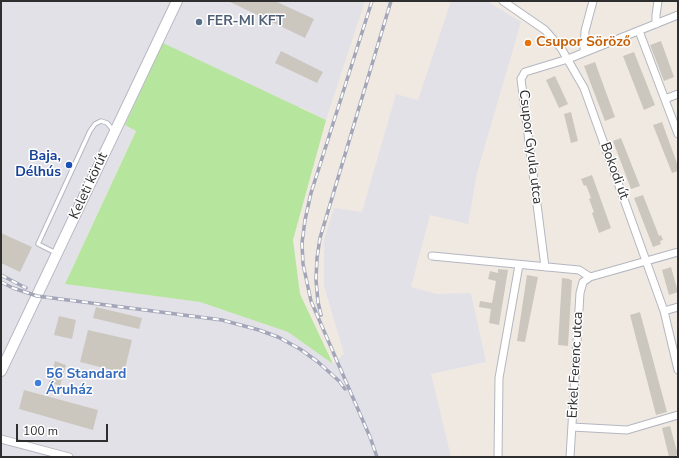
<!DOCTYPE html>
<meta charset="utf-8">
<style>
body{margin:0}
#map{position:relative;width:679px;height:458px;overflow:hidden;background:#efe9e1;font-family:"Nunito Sans",sans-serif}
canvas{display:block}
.frame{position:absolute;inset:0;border:2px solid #2e2e2e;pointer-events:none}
.scale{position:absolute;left:16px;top:424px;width:92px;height:18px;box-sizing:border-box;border:2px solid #2e2e2e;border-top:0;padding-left:5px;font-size:12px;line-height:14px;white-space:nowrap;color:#2e2e2e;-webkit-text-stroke:3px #fff;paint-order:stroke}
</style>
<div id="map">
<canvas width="679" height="458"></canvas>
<div class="frame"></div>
<div class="scale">100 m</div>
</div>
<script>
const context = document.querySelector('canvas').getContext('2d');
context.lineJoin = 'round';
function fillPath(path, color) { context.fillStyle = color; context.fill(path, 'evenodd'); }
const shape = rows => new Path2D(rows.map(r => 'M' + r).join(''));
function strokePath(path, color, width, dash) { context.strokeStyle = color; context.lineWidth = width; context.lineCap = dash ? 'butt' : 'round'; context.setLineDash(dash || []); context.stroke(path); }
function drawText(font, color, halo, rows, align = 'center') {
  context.font = font + ' "Nunito Sans",sans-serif'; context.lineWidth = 3; context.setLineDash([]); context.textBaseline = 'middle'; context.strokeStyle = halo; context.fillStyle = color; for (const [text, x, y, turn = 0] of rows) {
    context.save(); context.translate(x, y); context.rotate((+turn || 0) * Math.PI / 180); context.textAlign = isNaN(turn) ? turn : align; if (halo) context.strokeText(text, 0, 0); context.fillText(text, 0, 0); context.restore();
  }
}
fillPath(shape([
 [1,1,365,1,326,120,301,107,125,125,136,130,65,284,200,302,288,332,333,364,344,354,324,286,324,240,334,208,362,212,396,94,418,100,451,1,487,1,521,22,477,173,468,224,430,215,411,287,437,294,471,293,486,362,431,374,451,457,1,457]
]), '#e3e1e8');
fillPath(shape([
 [163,43,326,120,293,240,300,294,333,364,288,332,200,302,65,284,136,131,125,125]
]), '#b6e59e');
fillPath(shape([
 [228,1,275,1,314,19,305,38],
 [661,41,674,77,664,81,650,45],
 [281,51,323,72,317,83,275,63],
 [634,52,655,105,644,110,623,56],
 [595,62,615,117,605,121,584,66],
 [555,76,568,104,559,108,546,80],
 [571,112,578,141,571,143,564,114],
 [662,122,678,166,678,171,672,173,653,125],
 [621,138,640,186,631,189,613,141],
 [592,175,611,228,599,233,592,213,594,212,589,199,591,198,586,185,584,186,581,179],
 [643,195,659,236,661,235,663,240,660,241,661,244,653,247,634,198],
 [1,233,32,247,20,272,1,263],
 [671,267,678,292,669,295,662,270],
 [498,269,508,270,499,325,489,323,491,309,479,307,480,301,492,303,496,281,488,279,490,271,498,273],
 [527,275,538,277,525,342,517,341],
 [562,278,570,279,570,280,572,280,568,346,558,345],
 [96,307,142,318,139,329,93,318],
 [640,312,667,412,656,415,630,315],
 [59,316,76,320,72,339,54,335],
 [88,330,132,340,124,373,80,362],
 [55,361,66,365,60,386,49,382],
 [24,390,98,410,93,430,19,409],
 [670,426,678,455,672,457,669,457,662,428]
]), '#cbc7bf');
const lane = shape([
 [56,253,38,244,90,131,95,124,101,121,107,123,113,130]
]);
const street = shape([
 [503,1,545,30,561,48,584,88,664,311,678,370],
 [656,24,656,15,658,1],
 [639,31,678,134],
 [584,52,585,31,593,1],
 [665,99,678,94],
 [432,256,579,270,590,277,678,252],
 [545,267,521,79,525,72,568,59,678,15],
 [664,311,678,307],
 [572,427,627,430,678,415],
 [1,439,69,457],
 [498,457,499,378,519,265],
 [570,457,580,293,583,282,590,277]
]);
const secondary = shape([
 [1,371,177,1]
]);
strokePath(lane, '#b4b7c1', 5.5);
strokePath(street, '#b4b7c1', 9);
strokePath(secondary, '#b4b7c1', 12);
strokePath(lane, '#fff', 3.5);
strokePath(street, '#fff', 7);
strokePath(secondary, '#fff', 10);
const rail = shape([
 [372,1,311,193,305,220,302,243,303,264,311,301,370,437,377,457],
 [1,275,26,288],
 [1,282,13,288,37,296,222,320,259,330,278,337,300,349,318,362,339,381,345,389],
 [321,315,318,302,316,280,317,258,320,238,391,1]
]);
strokePath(rail, '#a3a6b8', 3.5);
strokePath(rail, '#fff', 2, [6]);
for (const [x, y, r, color] of [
 [199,22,4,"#5c6f8a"],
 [528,43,4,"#e8710a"],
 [69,165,4,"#1a4fb4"],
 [38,383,4,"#3f7fe0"]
]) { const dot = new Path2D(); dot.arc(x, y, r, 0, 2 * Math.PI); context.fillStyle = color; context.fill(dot); strokePath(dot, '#fff', 1.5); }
drawText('bold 14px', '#4e5e75', '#fff', [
 ["FER-MI KFT",207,22]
], 'left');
drawText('bold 14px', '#c56008', '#fff', [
 ["Csupor Söröző",536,43]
], 'left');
drawText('14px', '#2e2e2e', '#fff', [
 ["Csupor Gyula utca",530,147,83],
 ["Bokodi út",614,171,70],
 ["Keleti körút",89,186,-65],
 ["Erkel Ferenc utca",576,365,-87]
]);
drawText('bold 14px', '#164399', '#fff', [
 ["Baja,",61,157],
 ["Délhús",61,173]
], 'right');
drawText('bold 14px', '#366cbe', '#fff', [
 ["56 Standard",46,375],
 ["Áruház",46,391]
], 'left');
</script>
